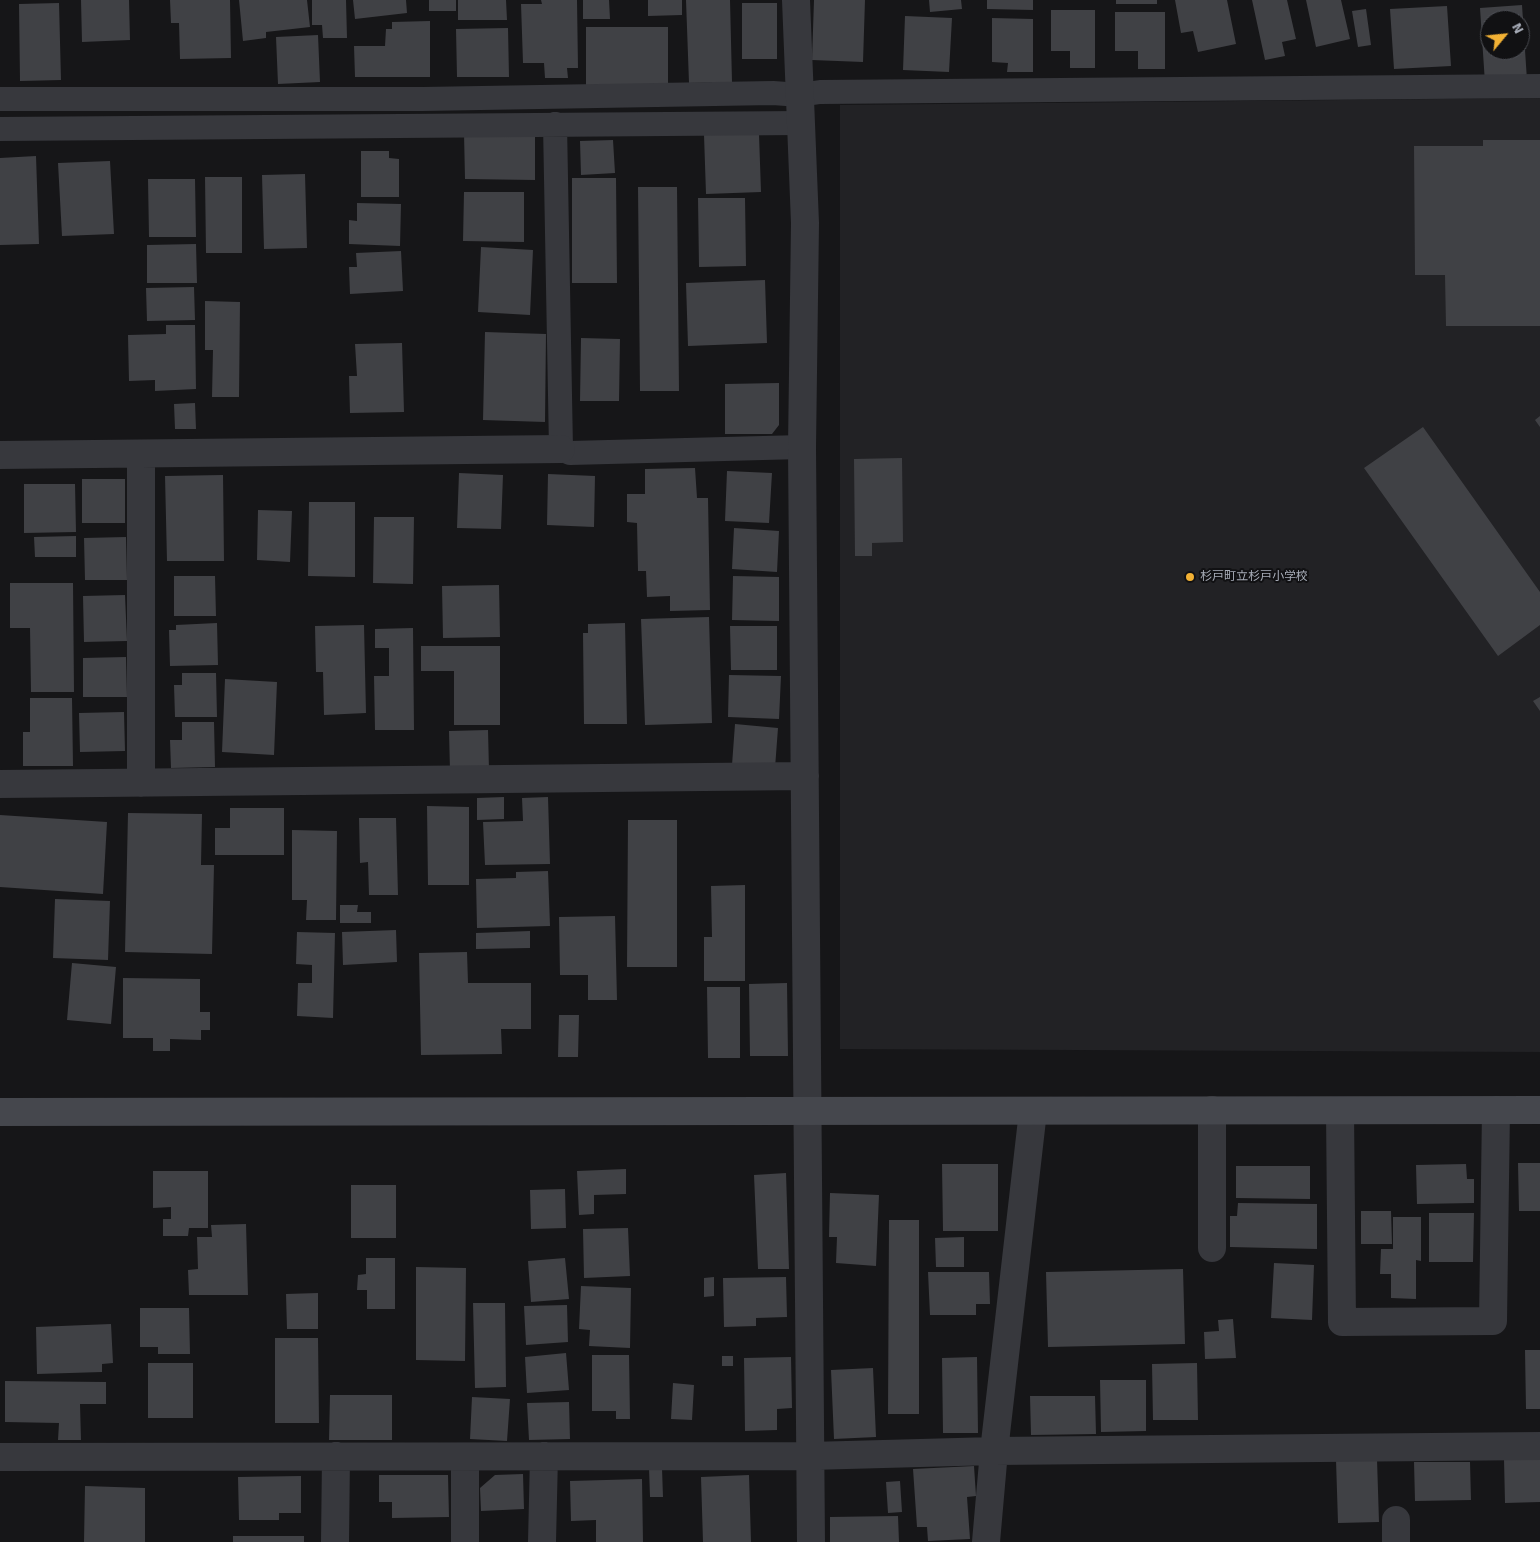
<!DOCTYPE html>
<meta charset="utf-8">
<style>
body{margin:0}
#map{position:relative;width:1540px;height:1542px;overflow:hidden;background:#161618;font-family:Signika,sans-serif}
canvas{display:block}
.north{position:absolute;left:1480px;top:10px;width:50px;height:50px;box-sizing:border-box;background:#111113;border:1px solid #4d4f55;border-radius:50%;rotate:62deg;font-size:14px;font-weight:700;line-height:20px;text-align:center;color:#a8adb8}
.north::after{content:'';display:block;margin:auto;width:18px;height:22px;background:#f2b134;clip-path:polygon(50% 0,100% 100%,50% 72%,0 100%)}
</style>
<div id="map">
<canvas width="1540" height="1542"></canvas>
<div class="north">N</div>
</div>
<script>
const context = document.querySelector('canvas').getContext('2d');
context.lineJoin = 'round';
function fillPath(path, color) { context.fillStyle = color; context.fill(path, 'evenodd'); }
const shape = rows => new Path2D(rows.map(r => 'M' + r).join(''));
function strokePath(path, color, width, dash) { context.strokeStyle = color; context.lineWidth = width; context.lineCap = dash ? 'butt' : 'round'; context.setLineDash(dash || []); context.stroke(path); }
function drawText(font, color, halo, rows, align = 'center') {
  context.font = font + ' Signika,"Noto Sans JP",sans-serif'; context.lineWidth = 4; context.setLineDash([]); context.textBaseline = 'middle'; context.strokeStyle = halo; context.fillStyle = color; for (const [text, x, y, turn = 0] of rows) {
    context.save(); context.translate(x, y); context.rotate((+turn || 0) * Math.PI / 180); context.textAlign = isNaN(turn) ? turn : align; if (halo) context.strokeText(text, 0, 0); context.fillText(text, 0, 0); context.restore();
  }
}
fillPath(shape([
 [1540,98,1540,1052,840,1049,840,105]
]), '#222225');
fillPath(shape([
 [81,0,129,0,130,40,82,42],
 [170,0,230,0,231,58,180,59,179,23,171,23],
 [239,0,307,0,310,27,266,32,266,38,243,41],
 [312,0,346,0,347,38,323,38,322,25,312,25],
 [353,0,406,0,407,13,355,19],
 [429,0,456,0,456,11,429,11],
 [458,0,506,0,507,20,458,20],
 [541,0,577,0,578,68,567,68,568,78,545,78,544,63,523,63,521,4,542,4],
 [583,0,609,0,610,19,583,19],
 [648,0,682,0,682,15,648,16],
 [686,0,730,0,732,82,689,83],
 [814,0,865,0,863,62,812,60],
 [929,0,961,0,962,9,930,12],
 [987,0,1033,0,1033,10,987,9],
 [1116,0,1157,0,1157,4,1116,4],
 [1175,0,1227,0,1236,44,1198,52,1193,31,1181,33],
 [1252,0,1287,0,1296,39,1282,42,1285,56,1265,60],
 [1306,0,1341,0,1350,39,1316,47],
 [59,3,61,80,20,81,19,4],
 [742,3,777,3,777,59,742,59],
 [1522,5,1527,80,1485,83,1480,8],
 [1490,20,1520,20,1520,50,1490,50],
 [1447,6,1451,66,1394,69,1390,9],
 [1366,9,1371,45,1358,47,1352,11],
 [1051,10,1095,10,1095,68,1070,68,1070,51,1051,51],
 [1115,12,1165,12,1165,69,1138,69,1138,51,1115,51],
 [905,16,952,18,949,72,903,70],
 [992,18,1033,19,1033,72,1007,72,1008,63,992,62],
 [430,21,430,77,355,77,354,46,385,46,386,29,392,29,392,22],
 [586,27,668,27,668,85,586,85],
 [508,28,509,77,457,77,456,29],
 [318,35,320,82,278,84,276,37],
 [464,133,535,133,535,180,465,179],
 [759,134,761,192,706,194,704,135],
 [613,140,615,173,581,175,580,141],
 [1483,140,1540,140,1540,326,1446,326,1445,275,1415,275,1414,146,1483,146],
 [361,151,389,151,389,158,399,159,399,197,361,197],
 [36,156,39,244,0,245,0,158],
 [110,161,114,234,62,236,58,163],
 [305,174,307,248,264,249,262,175],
 [205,177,242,177,242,253,206,253],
 [572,178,616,178,617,283,572,283],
 [148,179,195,179,196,237,149,237],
 [638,187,677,187,679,391,640,391],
 [464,192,524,192,524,242,463,241],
 [698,198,745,198,746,266,699,267],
 [357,203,401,204,400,246,349,244,349,220,357,221],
 [196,244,197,283,147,283,147,245],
 [481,247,533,250,530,315,478,312],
 [401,251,403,291,350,294,349,267,357,267,356,253],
 [765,280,767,343,688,346,686,283],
 [194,287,195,320,147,321,146,288],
 [205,301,240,302,239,397,212,397,213,350,205,350],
 [166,325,195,325,196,389,155,391,155,380,129,381,128,335,166,334],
 [485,332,546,334,545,422,483,420],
 [581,338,620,339,619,401,580,401],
 [402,343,404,412,350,413,349,376,357,376,355,344],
 [779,383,779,425,772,434,725,434,725,384],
 [195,403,196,429,175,429,174,404],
 [1540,416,1540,427,1535,420],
 [1423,427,1540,592,1540,625,1498,656,1364,468],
 [902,458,903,542,872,543,872,556,855,556,854,459],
 [695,468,697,498,708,498,710,610,670,611,670,596,647,597,646,571,638,571,637,523,627,522,627,494,645,494,645,469],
 [727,471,772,473,769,523,725,521],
 [459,473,503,475,501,529,457,528],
 [548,474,595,476,594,527,547,525],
 [223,475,224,561,167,561,165,476],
 [82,479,125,479,125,523,82,523],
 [24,484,75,484,76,532,24,533],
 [309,502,355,502,355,577,308,576],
 [258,510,292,511,290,562,257,560],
 [374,517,414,517,413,584,373,583],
 [734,528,779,531,777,572,732,569],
 [76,536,76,557,35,557,34,537],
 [126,537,127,580,85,580,84,538],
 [174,576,215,576,216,616,174,616],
 [733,576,779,577,779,621,732,620],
 [10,583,73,583,74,692,31,692,30,628,10,628],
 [499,585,500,637,443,638,442,586],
 [125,595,127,641,84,642,83,596],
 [709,617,712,723,645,725,641,619],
 [217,623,218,665,170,666,169,630,176,630,176,625],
 [625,623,627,724,584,724,583,633,588,633,588,624],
 [364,625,366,713,324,715,323,672,316,672,315,626],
 [730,626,777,626,777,670,731,670],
 [413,628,414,730,375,730,374,676,389,676,389,648,375,648,375,629],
 [421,646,500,646,500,725,454,725,454,671,421,671],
 [126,657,127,697,83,697,83,658],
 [182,673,216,673,217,717,175,717,174,685,182,685],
 [729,675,781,676,779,719,728,717],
 [225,679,277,682,274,755,222,752],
 [1540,697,1540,711,1533,701],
 [30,698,72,698,73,766,23,766,23,732,30,732],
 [124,712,125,751,80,752,79,713],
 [182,722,214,722,215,767,171,768,170,740,182,740],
 [735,724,778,728,775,768,732,765],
 [488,730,489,770,450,771,449,731],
 [504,797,504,819,477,820,477,798],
 [548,797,550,864,485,865,483,822,523,821,522,798],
 [427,806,469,807,469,885,428,885],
 [230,808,284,808,284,855,215,855,215,828,230,828],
 [128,813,202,814,201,865,214,865,212,954,125,952],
 [0,815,107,822,103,894,0,887],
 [359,818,396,818,398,895,369,895,368,862,360,863],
 [628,820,677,820,677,967,627,967],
 [292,830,337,831,336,920,306,920,307,900,292,900],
 [548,871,550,926,477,928,476,879,516,878,516,872],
 [745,885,745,981,704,981,704,937,712,937,711,886],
 [55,899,110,901,108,960,53,958],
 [340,905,358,905,357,912,371,912,371,923,340,923],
 [615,916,617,1000,588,1000,588,975,560,975,559,917],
 [396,930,397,962,343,965,342,932],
 [530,931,530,948,476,949,476,933],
 [297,932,335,933,333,1018,297,1016,298,983,312,983,312,965,296,964],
 [467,952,468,983,531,983,531,1029,501,1029,502,1054,421,1055,419,953],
 [72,963,116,967,111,1024,67,1020],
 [123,978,200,979,200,1012,210,1012,210,1030,201,1030,201,1040,170,1039,170,1051,153,1051,153,1038,123,1038],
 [787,983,788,1056,750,1056,749,984],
 [707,987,740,987,740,1058,708,1058],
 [559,1015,579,1015,578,1057,558,1057],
 [1518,1163,1540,1163,1540,1211,1519,1211],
 [942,1164,998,1164,998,1231,943,1231],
 [1466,1164,1467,1179,1474,1179,1474,1203,1417,1204,1416,1165],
 [1236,1166,1310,1166,1310,1199,1236,1198],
 [626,1169,626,1194,594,1195,594,1214,579,1215,577,1171],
 [153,1171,208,1171,208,1228,189,1228,188,1236,163,1236,163,1219,171,1219,171,1207,153,1208],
 [786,1173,789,1269,758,1269,754,1175],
 [351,1185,396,1185,396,1238,351,1238],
 [565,1189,566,1228,531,1229,530,1190],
 [830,1193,879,1195,876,1266,836,1263,837,1237,829,1237],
 [1238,1203,1317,1204,1317,1249,1230,1247,1230,1216,1237,1216],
 [1361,1211,1391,1211,1392,1244,1361,1244],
 [1429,1213,1474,1213,1473,1262,1429,1262],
 [1393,1217,1421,1217,1421,1261,1416,1260,1416,1299,1391,1298,1391,1274,1380,1274,1381,1249,1393,1249],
 [889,1220,919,1220,919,1414,888,1414],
 [246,1224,248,1295,189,1295,188,1270,198,1269,197,1237,212,1237,211,1225],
 [628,1228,630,1276,584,1278,583,1229],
 [964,1237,964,1267,936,1267,935,1238],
 [366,1258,395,1258,395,1309,367,1309,367,1290,357,1290,358,1275,366,1274],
 [565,1258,569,1299,531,1302,528,1261],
 [1274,1263,1314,1265,1312,1320,1271,1318],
 [416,1267,466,1268,465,1361,416,1360],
 [1183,1269,1185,1344,1048,1347,1046,1272],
 [928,1272,989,1272,990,1304,976,1304,976,1315,930,1315],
 [714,1277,714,1296,704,1297,704,1278],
 [786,1277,787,1317,756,1318,756,1326,724,1327,723,1278],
 [581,1286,631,1288,630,1348,589,1346,590,1330,579,1329],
 [318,1293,318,1329,287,1329,286,1294],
 [473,1303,505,1303,506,1387,475,1388],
 [567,1305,568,1342,526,1345,524,1306],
 [140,1308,189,1308,190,1354,158,1354,158,1347,140,1347],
 [1233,1319,1236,1358,1205,1359,1204,1332,1219,1331,1218,1320],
 [111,1324,113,1363,102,1364,102,1372,37,1374,36,1327],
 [275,1338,318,1338,319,1423,275,1423],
 [1525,1350,1540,1350,1540,1409,1526,1409],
 [566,1353,569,1390,527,1393,525,1357],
 [592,1355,629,1355,630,1419,616,1419,616,1411,592,1411],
 [722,1356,733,1356,733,1366,722,1366],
 [791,1357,792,1408,777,1409,777,1430,745,1431,744,1358],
 [977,1357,978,1433,943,1433,942,1358],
 [148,1363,193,1363,193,1418,148,1418],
 [1197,1363,1198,1420,1153,1420,1152,1364],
 [873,1368,876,1437,834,1439,831,1370],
 [1100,1380,1146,1380,1146,1431,1101,1432],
 [5,1381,106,1382,106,1404,80,1404,81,1440,58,1440,59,1423,5,1422],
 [673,1383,694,1385,692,1420,671,1419],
 [330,1395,392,1395,392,1440,329,1440],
 [1030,1396,1095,1396,1096,1434,1031,1435],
 [472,1397,510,1399,507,1441,470,1439],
 [569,1402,570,1439,529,1440,527,1403],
 [1540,1458,1540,1502,1505,1503,1504,1459],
 [1377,1459,1379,1522,1338,1523,1336,1460],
 [1414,1462,1470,1462,1471,1500,1415,1501],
 [974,1466,976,1496,967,1497,970,1539,928,1541,927,1527,917,1527,913,1469],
 [649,1468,662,1468,663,1497,650,1497],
 [523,1474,524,1509,481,1511,480,1488,495,1475],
 [379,1475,448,1475,449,1517,392,1518,392,1502,379,1502],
 [749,1475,751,1542,703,1542,701,1477],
 [301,1476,301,1513,279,1513,279,1520,239,1520,238,1477],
 [642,1479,643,1542,596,1542,596,1520,571,1521,570,1481],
 [900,1481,902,1512,888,1513,886,1482],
 [85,1486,145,1488,145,1542,84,1542],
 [898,1516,899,1542,830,1542,830,1517],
 [233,1536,304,1536,304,1542,233,1542]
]), '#404145');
strokePath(shape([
 [0,99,423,99,773,93,800,95,820,92,1540,86],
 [555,124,561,449,570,453,802,447],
 [0,129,801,123]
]), '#37383d', 24);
strokePath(shape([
 [796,0,805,223,802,447,811,1542],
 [0,455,561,449],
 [141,455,141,783],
 [0,784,805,776],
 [1340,1111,1342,1322,1493,1321,1496,1110],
 [1212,1248,1212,1110],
 [0,1457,810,1456,994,1451,1540,1446],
 [1396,1520,1396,1542],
 [335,1542,336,1456],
 [465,1542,465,1457],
 [542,1542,544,1456],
 [986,1542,994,1451,1033,1111]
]), '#37383d', 28);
strokePath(shape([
 [0,1112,1540,1110]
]), '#45474d', 28);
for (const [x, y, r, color] of [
 [1190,577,5,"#f2b134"]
]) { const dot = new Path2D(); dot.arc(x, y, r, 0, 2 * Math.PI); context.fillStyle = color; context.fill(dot); strokePath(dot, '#111113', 2); }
drawText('12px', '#a8adb8', '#111113', [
 ["杉戸町立杉戸小学校",1200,577]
], 'left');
</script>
